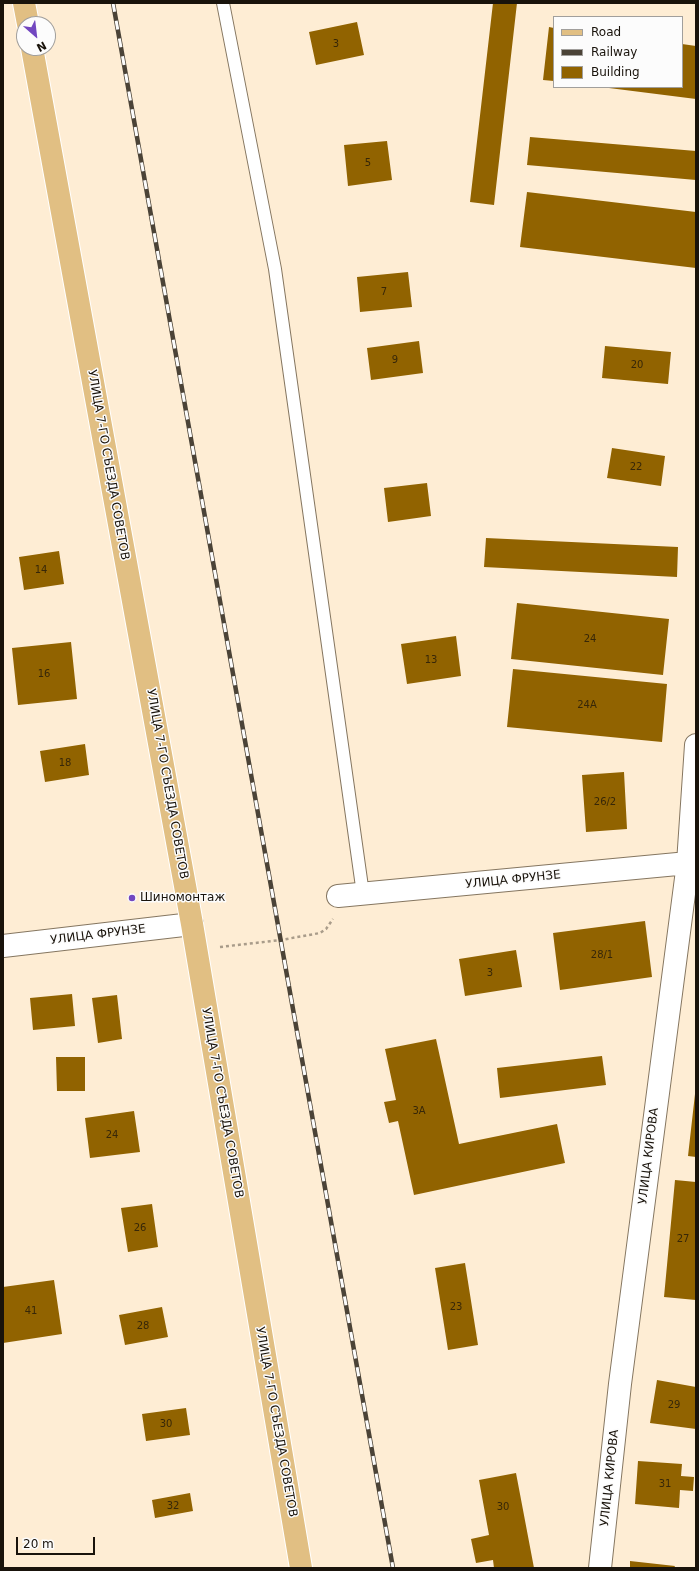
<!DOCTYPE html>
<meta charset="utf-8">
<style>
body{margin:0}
#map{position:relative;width:699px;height:1571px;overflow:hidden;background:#feedd4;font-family:"DejaVu Sans",sans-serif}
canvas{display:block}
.frame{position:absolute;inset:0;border:4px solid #19130b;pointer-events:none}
.legend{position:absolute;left:553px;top:16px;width:130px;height:72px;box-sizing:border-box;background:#fcfcfc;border:1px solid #a19f9c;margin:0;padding:5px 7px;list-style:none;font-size:12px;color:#19130b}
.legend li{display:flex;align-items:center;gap:8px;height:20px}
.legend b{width:20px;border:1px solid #a19f9c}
.north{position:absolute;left:16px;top:16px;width:40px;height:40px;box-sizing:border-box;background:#fcfcfc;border:1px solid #a19f9c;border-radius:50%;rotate:152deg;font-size:11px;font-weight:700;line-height:16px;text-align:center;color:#19130b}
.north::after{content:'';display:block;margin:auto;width:14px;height:18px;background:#7247c0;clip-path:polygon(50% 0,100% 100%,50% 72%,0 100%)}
.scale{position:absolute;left:16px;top:1537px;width:79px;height:18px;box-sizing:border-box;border:2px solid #19130b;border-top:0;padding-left:5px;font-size:12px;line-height:14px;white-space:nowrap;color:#19130b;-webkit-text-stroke:3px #fcfcfc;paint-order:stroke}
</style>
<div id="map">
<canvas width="699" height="1571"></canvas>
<div class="frame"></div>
<ul class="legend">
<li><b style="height:5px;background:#e1bf83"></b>Road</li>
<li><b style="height:5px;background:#4b4337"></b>Railway</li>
<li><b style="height:11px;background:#916300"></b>Building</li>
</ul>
<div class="north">N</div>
<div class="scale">20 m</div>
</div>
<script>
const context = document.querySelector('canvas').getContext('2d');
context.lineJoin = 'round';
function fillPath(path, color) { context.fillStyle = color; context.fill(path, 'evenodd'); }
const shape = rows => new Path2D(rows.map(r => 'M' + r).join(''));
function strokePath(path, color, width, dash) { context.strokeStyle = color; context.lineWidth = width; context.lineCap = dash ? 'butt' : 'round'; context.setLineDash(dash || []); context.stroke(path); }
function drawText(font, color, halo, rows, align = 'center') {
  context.font = font + ' "DejaVu Sans",sans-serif'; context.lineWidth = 3; context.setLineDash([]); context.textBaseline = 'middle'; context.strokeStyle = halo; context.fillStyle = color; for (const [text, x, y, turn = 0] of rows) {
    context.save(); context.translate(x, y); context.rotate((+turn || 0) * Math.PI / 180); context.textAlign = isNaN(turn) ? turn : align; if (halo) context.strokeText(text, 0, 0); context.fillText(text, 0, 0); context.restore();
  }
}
fillPath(shape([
 [493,3,517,3,494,205,470,202],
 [357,22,364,55,316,65,309,32],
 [549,27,554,28,554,81,543,80],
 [682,44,696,46,696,99,609,88,682,87],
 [530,137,696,151,696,180,527,165],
 [387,141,392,180,348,186,344,145],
 [527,192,696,212,696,268,520,247],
 [408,272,412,307,360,312,357,277],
 [419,341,423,373,371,380,367,348],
 [605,346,671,352,668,384,602,378],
 [612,448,665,456,661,486,607,478],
 [427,483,431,516,388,522,384,488],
 [486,538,678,547,677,577,484,567],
 [59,551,64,584,24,590,19,557],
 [517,603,669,619,663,675,511,659],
 [456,636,461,676,407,684,401,644],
 [71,642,77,699,18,705,12,648],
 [513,669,667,684,662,742,507,727],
 [85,744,89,775,45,782,40,751],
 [624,772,627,829,586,832,582,775],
 [645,921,652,977,560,990,553,933],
 [516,950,522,987,465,996,459,959],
 [72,994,75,1026,33,1030,30,998],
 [117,995,122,1039,98,1043,92,998],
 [436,1039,459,1144,557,1124,565,1163,414,1195,398,1121,389,1123,384,1102,396,1100,385,1049],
 [602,1056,606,1085,500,1098,497,1068],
 [56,1057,85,1057,85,1091,57,1091],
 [695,1094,696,1095,696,1157,688,1156],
 [134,1111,140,1152,90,1158,85,1118],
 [675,1180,696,1182,696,1300,664,1297],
 [152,1204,158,1247,128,1252,121,1208],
 [465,1263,478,1345,448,1350,435,1268],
 [54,1280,62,1334,3,1343,3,1287],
 [162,1307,168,1337,125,1345,119,1315],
 [657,1380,696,1387,696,1429,650,1423],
 [186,1408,190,1435,146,1441,142,1414],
 [638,1461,682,1464,681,1476,694,1477,693,1491,680,1490,679,1508,635,1504],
 [516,1473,534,1568,494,1568,493,1560,476,1563,471,1539,489,1535,479,1480],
 [190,1493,193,1511,155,1518,152,1500],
 [630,1561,675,1566,674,1568,630,1568]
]), '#916300');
const lane = shape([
 [223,3,275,269,363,894]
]);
const street = shape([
 [338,896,688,863],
 [3,946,192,924],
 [600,1568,620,1384,688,863,696,745]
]);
const primary = shape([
 [24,3,28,24],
 [32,48,192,924,301,1568]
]);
strokePath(lane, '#857660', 14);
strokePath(street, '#857660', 24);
strokePath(primary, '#fff', 24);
strokePath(shape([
 [220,947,281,940,320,933,326,929,333,919]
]), '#a99c8a', 2.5, [3, 3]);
strokePath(lane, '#fff', 12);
strokePath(street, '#fff', 22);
strokePath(primary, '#e1bf83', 22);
const rail = shape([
 [113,3,393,1568]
]);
strokePath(rail, '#4b4337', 4.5);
strokePath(rail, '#fcfcfc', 3, [9]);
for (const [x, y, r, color] of [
 [132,898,4,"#7247c0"]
]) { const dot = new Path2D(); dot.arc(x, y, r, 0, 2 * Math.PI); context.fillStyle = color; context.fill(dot); strokePath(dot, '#fcfcfc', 1.5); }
drawText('10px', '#372708', null, [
 ["3",336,44],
 ["5",368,163],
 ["7",384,292],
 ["9",395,360],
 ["20",637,365],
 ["22",636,467],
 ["14",41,570],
 ["24",590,639],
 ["13",431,660],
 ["16",44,674],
 ["24А",587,705],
 ["18",65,763],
 ["26/2",605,802],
 ["28/1",602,955],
 ["3",490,973],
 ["3А",419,1111],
 ["24",112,1135],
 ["26",140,1228],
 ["27",683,1239],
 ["23",456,1307],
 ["41",31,1311],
 ["28",143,1326],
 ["29",674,1405],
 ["30",166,1424],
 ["31",665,1484],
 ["32",173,1506],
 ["30",503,1507]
]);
drawText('12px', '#19130b', '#fcfcfc', [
 ["УЛИЦА 7-ГО СЪЕЗДА СОВЕТОВ",108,465,80],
 ["УЛИЦА 7-ГО СЪЕЗДА СОВЕТОВ",167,784,80],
 ["УЛИЦА ФРУНЗЕ",513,880,-6],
 ["УЛИЦА ФРУНЗЕ",98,935,-7],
 ["УЛИЦА 7-ГО СЪЕЗДА СОВЕТОВ",222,1103,80],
 ["УЛИЦА КИРОВА",649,1156,-83],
 ["УЛИЦА 7-ГО СЪЕЗДА СОВЕТОВ",276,1422,80],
 ["УЛИЦА КИРОВА",610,1478,-84]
]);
drawText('12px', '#19130b', '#fcfcfc', [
 ["Шиномонтаж",140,898]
], 'left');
</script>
